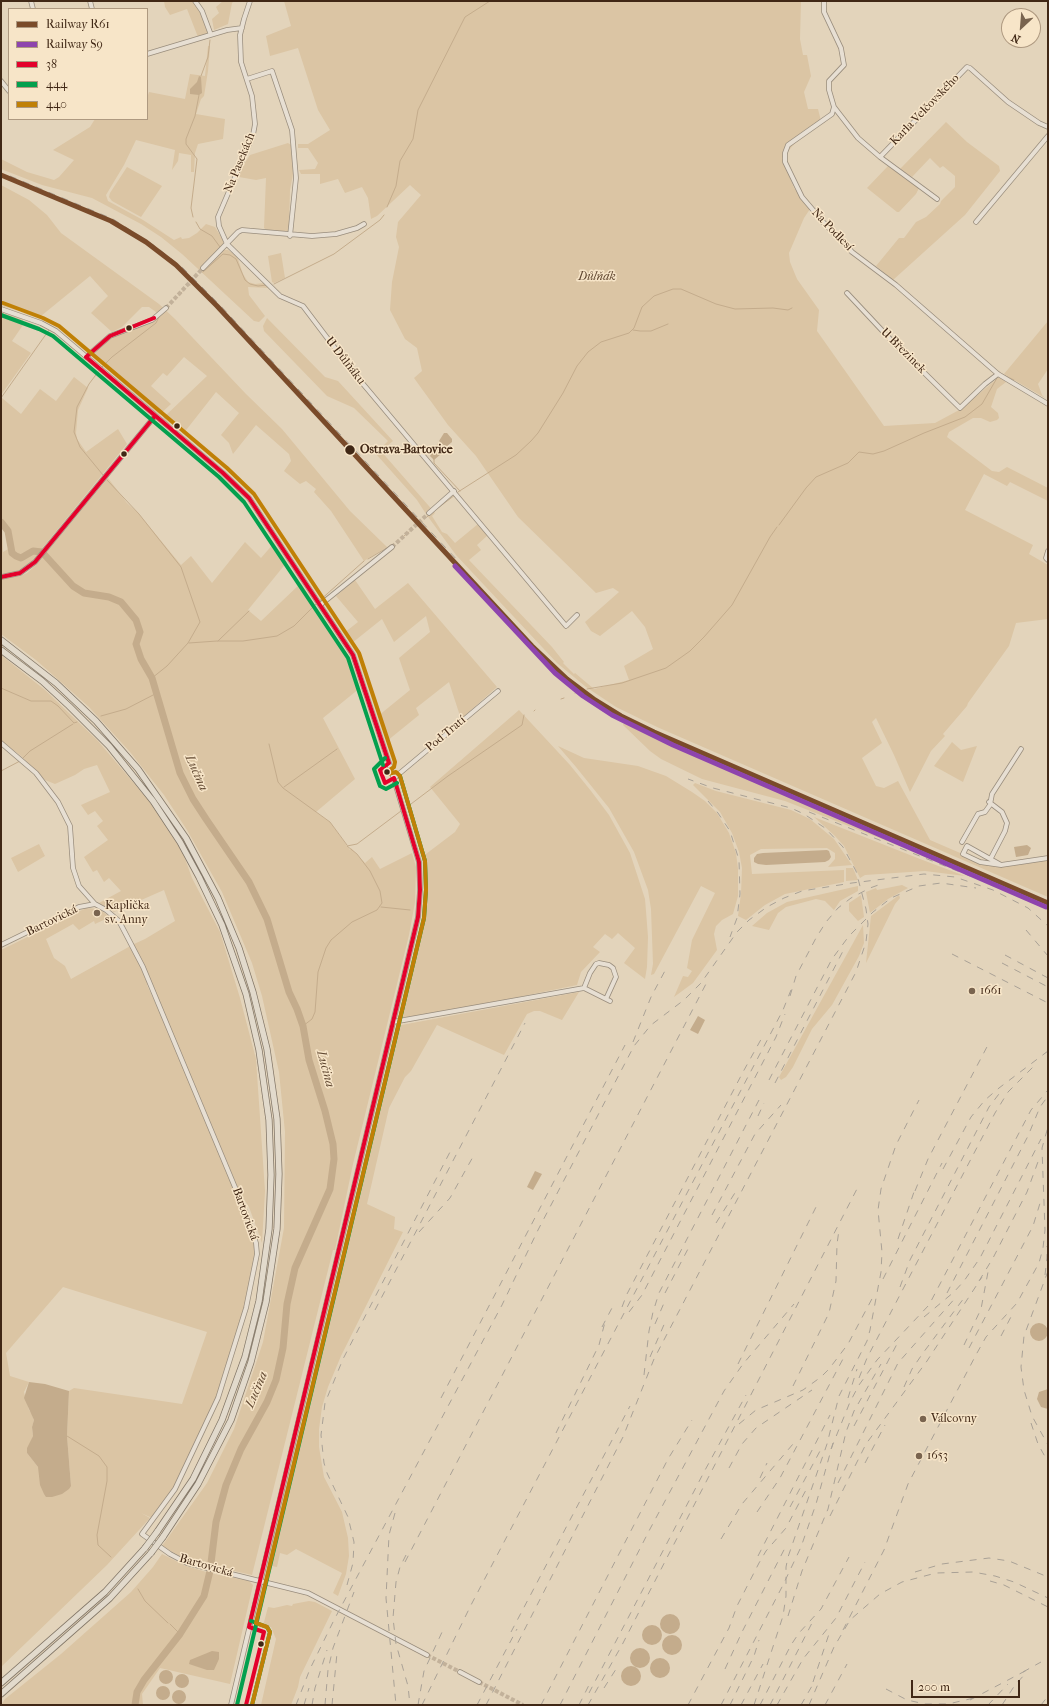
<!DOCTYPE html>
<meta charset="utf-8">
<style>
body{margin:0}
#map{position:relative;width:1049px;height:1706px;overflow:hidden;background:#e3d4bb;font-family:"IM FELL French Canon",serif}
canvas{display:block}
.frame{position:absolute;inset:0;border:2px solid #402715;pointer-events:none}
.legend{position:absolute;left:8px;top:8px;width:140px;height:112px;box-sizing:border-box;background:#f7e5c8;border:1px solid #ae9980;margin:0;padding:5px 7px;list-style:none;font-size:12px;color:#402715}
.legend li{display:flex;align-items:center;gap:8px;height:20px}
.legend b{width:20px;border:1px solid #ae9980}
.north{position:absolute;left:1001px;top:8px;width:40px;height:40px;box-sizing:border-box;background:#f7e5c8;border:1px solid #ae9980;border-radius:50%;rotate:206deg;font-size:11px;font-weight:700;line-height:16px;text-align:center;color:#402715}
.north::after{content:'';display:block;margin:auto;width:14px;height:18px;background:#79644f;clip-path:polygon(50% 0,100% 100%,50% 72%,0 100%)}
.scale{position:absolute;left:911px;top:1680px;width:109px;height:18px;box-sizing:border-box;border:2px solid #402715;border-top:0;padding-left:5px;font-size:12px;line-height:14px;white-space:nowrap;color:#402715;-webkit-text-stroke:3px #f7e5c8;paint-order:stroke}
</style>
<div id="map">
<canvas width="1049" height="1706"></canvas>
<div class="frame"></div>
<ul class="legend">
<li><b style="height:5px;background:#7a4b2a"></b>Railway R61</li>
<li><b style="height:5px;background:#8e44ad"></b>Railway S9</li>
<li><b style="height:5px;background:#e4002b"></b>38</li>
<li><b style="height:5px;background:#03a04e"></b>444</li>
<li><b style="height:5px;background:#c08006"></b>440</li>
</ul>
<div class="north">N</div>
<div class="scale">200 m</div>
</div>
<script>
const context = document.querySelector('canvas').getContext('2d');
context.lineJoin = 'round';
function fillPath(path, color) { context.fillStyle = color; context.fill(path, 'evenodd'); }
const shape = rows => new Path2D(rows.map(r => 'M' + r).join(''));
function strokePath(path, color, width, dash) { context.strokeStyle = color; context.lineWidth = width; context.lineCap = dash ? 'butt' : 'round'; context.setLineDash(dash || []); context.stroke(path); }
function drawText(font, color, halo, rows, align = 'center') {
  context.font = font + ' "IM FELL French Canon",serif'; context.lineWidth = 3; context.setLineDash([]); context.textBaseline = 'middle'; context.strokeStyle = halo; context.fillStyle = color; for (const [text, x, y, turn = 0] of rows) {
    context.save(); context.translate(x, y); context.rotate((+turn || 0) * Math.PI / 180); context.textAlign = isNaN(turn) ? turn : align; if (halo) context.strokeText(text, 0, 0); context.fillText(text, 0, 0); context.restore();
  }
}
fillPath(shape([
 [164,1,193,1,200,11,208,34,198,37,187,9,170,15,165,7],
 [223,1,234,1,232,3,228,24,214,30,212,19,219,13,216,7],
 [284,1,801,1,800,39,803,55,807,55,811,76,804,92,808,109,818,109,821,121,805,132,782,158,794,188,810,209,804,218,789,253,790,262,797,279,819,310,817,331,884,426,935,423,961,409,999,377,1006,382,997,389,991,407,998,413,999,418,997,420,990,422,981,418,973,418,949,432,947,437,992,471,999,472,1007,467,1048,488,1048,501,1010,482,1007,486,984,474,965,510,1033,545,1029,554,1048,565,1048,619,1016,623,1009,646,968,703,967,706,943,734,945,736,931,751,910,792,894,755,876,718,872,722,882,743,862,758,876,786,884,788,898,781,930,840,981,862,1001,865,1048,858,1048,897,657,727,616,707,586,687,557,663,456,555,426,514,417,500,376,454,380,450,435,513,432,516,442,532,447,534,455,543,478,524,488,535,477,545,481,550,469,560,552,647,564,662,563,663,574,674,575,673,594,689,629,680,624,666,653,649,645,627,632,611,600,636,591,631,585,622,619,592,613,588,596,593,518,517,476,456,448,425,414,378,422,371,417,348,405,339,390,310,392,282,399,247,396,237,398,222,421,195,410,185,377,216,371,219,368,198,362,187,345,193,338,179,320,184,320,174,301,174,299,170,315,169,318,163,308,148,298,148,298,144,308,144,330,130,318,110,298,48,270,56,266,36,291,26],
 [208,46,210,46,208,71,204,96,201,99,196,114,225,119,223,139,198,144,195,153,194,172,191,172,191,155,179,153,178,161,172,170,175,150,136,140,124,165,106,195,108,201,143,220,174,240,181,237,182,239,189,238,197,233,206,224,215,227,223,240,223,245,204,263,207,266,222,250,228,250,237,256,243,274,248,282,255,284,264,283,269,288,248,287,249,295,265,316,259,322,254,321,182,254,161,237,141,224,92,198,42,185,1,169,1,159,27,172,54,180,59,177,74,160,53,150,90,127,95,119,147,119,147,98,149,92,185,99,190,74,205,76],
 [946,122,967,142,999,166,1000,171,965,215,893,280,876,266,899,238,904,238,916,222,926,217,940,204,941,201,955,187,955,176,943,166,940,168,930,158,912,177,900,169],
 [288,143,291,145,293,174,290,190,289,229,288,233,268,231,264,228,266,178,256,180,239,177,242,167,250,155],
 [888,166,919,188,916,194,899,212,897,212,867,188],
 [127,167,162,186,141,217,112,201,109,197,110,193],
 [1,185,29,200,47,215,61,233,159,304,175,319,246,394,282,429,350,511,387,547,364,561,331,511,314,492,316,489,306,481,300,484,284,471,291,461,289,454,256,425,233,454,229,443,221,435,239,413,216,392,183,434,178,426,176,427,166,421,163,418,207,376,184,357,167,376,163,373,151,386,171,404,159,415,91,355,111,337,157,318,156,312,149,307,142,307,122,327,112,332,91,313,108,296,90,276,41,316,1,306],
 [281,253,285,278,274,283,272,282,268,256],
 [1,311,23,319,23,325,12,341,31,353,1,395],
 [267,318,325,377,338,381,393,441,386,447,384,445,388,441,354,408,327,396,264,331,263,326],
 [1048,321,1048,369,1038,384,1042,395,1045,398,1004,374],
 [74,377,88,388,78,410,76,433,77,439,86,452,118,429,127,444,40,551,33,550,22,556,16,554,14,551,12,537,9,527,1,517,1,400,2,398,21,414,40,389,56,401],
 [108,478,127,503,139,514,181,565,191,556,212,583,245,542,261,558,274,543,287,562,248,610,261,621,301,583,344,650,353,666,360,688,323,718,355,779,316,812,330,822,350,850,351,848,365,863,372,857,380,869,412,853,416,867,415,902,409,935,353,1164,335,1250,333,1250,252,1575,186,1560,162,1546,207,1483,234,1429,263,1342,284,1228,285,1132,279,1072,262,996,252,963,222,892,187,830,164,795,130,752,89,707,36,660,1,634,1,579,20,576,27,573,36,565],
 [1,525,2,526,3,552,10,548,11,554,21,559,34,553,39,553,29,565,13,573,1,574],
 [355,580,375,609,408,583,497,687,461,719,449,682,416,708,419,715,387,741,378,716,410,690,399,658,430,632,426,616,394,642,382,619,352,643,344,633,358,622,336,596],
 [1,655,45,690,98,741,149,801,183,853,192,878,220,932,240,998,256,1059,265,1191,262,1243,249,1207,240,1193,194,1083,191,1086,256,1243,257,1254,246,1308,218,1398,175,1489,152,1518,141,1513,150,1518,107,1565,1,1667,1,950,86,908,99,909,110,917,95,924,94,921,79,930,73,924,46,939,54,958,65,966,71,979,134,944,145,939,175,921,164,890,114,912,99,903,121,891,109,878,104,882,97,870,93,872,84,857,108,840,97,826,103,821,95,811,88,815,81,805,110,792,97,765,84,769,75,775,55,784,45,780,20,755,1,741],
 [150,982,161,1007,158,1009,147,985],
 [63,1287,207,1332,182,1404,74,1388,69,1391,67,1436,71,1486,38,1467,27,1453,33,1436,32,1427,34,1420,32,1414,29,1410,24,1392,29,1382,10,1376,6,1353],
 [519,710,570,765,591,791,609,815,630,853,645,899,646,911,648,937,647,967,645,979,624,963,635,948,618,933,612,939,605,934,593,947,600,952,581,972,577,985,494,1002,398,1019,408,982,425,909,426,887,422,857,455,832,460,824,430,787],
 [625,721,711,760,889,838,887,841,785,801,702,779,661,759,650,751,623,725],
 [952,742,961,750,977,746,963,782,934,766],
 [558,746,584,758,638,766,666,776,692,792,705,801,717,813,729,833,736,853,738,869,738,896,733,914,722,920,716,926,714,934,717,950,693,983,674,997,683,976,688,977,692,971,687,968,692,940,715,893,701,886,654,974,651,975,653,964,651,909,648,890,634,852,609,808,576,767],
 [695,783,716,791,791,810,810,819,834,839,852,865,828,867,835,859,835,853,827,848,761,849,750,855,752,874,844,870,844,882,785,894,765,905,746,920,738,916,741,894,742,868,739,852,732,833,720,812,693,785],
 [814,817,920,859,965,876,925,871,865,875,860,878,844,846,835,836],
 [39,844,45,856,18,872,11,858],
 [846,868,853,868,858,880,846,881],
 [902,885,908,888,888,899,870,913,866,892,876,888,877,890],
 [858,886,858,891,840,901,834,910,825,901,816,899,786,907,778,913,769,930,752,926,767,913,787,902],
 [861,895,864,917,858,921,849,911,849,903],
 [899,895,900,898,895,904,866,963,871,916],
 [863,925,864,943,859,956,832,1005,812,1029,793,1067,786,1077,781,1080,779,1077],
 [579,992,562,1020,540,1011,534,1011,527,1014,504,1055,437,1025,411,1071,405,1077,389,1108,367,1204,395,1217,394,1229,403,1232,341,1356,328,1387,322,1407,319,1429,319,1447,324,1477,342,1512,348,1538,349,1556,346,1574,338,1596,333,1593,342,1573,296,1549,287,1555,280,1553,277,1567,266,1565,337,1281,396,1026],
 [162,1554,186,1566,210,1573,249,1581,253,1585,230,1684,160,1668,142,1694,143,1705,1,1705,5,1699,61,1654,131,1592,153,1567],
 [309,1601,315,1602,332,1611,300,1677,298,1687,291,1705,261,1705,276,1639,271,1627,263,1626,268,1607,274,1608,287,1605,292,1606,293,1604]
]), '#dbc5a4');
fillPath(shape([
 [199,76,201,77,202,93,199,95,190,94,190,89,197,82],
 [444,433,447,433,452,439,452,442,446,447,439,441],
 [438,443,444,449,441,454,434,460,430,456],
 [1027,845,1031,848,1028,855,1016,857,1014,847],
 [827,850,829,851,831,857,829,860,825,862,766,865,758,864,754,862,754,858,757,854,763,853],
 [698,1016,705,1020,698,1034,690,1030],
 [535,1171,542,1174,533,1190,527,1187],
 '1030 1332a9 9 0 1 1 18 0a9 9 0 1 1-18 0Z',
 [29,1382,45,1384,69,1391,67,1436,71,1486,69,1489,62,1494,52,1497,46,1497,44,1494,40,1485,38,1467,27,1453,27,1448,33,1436,32,1427,34,1420,24,1398],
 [1048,1389,1048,1409,1041,1407,1037,1399,1039,1392],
 '660 1624a10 10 0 1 1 20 0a10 10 0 1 1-20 0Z',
 '642 1635a10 10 0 1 1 20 0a10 10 0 1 1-20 0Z',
 '662 1645a10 10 0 1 1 20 0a10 10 0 1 1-20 0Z',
 '630 1658a10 10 0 1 1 20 0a10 10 0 1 1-20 0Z',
 [212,1651,219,1652,219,1659,214,1670,207,1670,189,1664,190,1660],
 '650 1668a10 10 0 1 1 20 0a10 10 0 1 1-20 0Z',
 '621 1676a10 10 0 1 1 20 0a10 10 0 1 1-20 0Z',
 '159 1677a7 7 0 1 1 14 0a7 7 0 1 1-14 0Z',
 '175 1681a7 7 0 1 1 14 0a7 7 0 1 1-14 0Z',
 '156 1693a7 7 0 1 1 14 0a7 7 0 1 1-14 0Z',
 '172 1697a7 7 0 1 1 14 0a7 7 0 1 1-14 0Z'
]), '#c4ac8c');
strokePath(shape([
 [201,76,208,57,210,40],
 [387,207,396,186,400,161,413,139,418,110,465,17,490,1],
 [193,217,191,208,197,159,186,144,186,139,195,116,199,95],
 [196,222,200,229,212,236,220,247],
 [203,272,223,254,230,255,236,259,245,280,250,284,258,286,267,285],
 [274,284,334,254,380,220,384,215],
 [189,285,190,285],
 [179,295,182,292],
 [633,330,640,331,651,331,668,324],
 [102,367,112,357,156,323,159,317],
 [98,372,89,384,77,407,74,432,80,447,103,475],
 [1000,373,1014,380],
 [1,398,49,330],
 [434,459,434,463,460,491],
 [107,480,139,514,181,567,200,622,188,643,167,666,152,678],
 [458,492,516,455,531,441,538,433,563,393,577,366,588,352,601,342,629,333,634,328,642,307,654,296,673,289,681,289,716,304,735,309,773,308,788,310,792,308],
 [434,511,455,495],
 [427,517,430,514],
 [779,525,806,488,816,477,848,463,859,452,873,454,884,451,924,433,965,417,982,404,997,378],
 [404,536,409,532],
 [368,559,390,546],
 [318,602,364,561],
 [218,641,249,611],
 [189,643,217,641,243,641,277,636,294,626,316,604],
 [1,688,31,701,51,701,58,706,74,723,77,722],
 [587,689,622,683,666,668,690,651,704,637,732,605,770,537,777,527],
 [575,693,580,691],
 [561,699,564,698],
 [534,711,535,710],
 [101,716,126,709,157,693],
 [269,744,278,782,283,788,330,822,347,845],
 [23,758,30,751,73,724],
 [1,771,20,761],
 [284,787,337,749],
 [407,807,448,776,522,725,524,715],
 [381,907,410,910],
 [303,1026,312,1019,315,1012,318,972,326,948,331,940,352,922,377,910,382,903,380,891,370,871,357,854,347,846,357,844,401,811],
 [67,1436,99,1456,107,1467,107,1481,97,1535,98,1545,111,1557],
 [138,1589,145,1601,168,1623],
 [170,1624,180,1634]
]), '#c4ac8c', 1);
strokePath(shape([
 [1,522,8,531,12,553,16,556,21,558,33,551,42,552,73,586,84,593,109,597,121,602,136,620,140,632,136,644,141,659,152,678,180,773,193,799,206,819,249,882,267,919,289,992,297,1009,303,1026,309,1060,325,1111,333,1144,334,1159,330,1189,295,1268,287,1304,283,1348,276,1380,267,1402,241,1449,226,1485,216,1522,210,1571,204,1596,180,1634,144,1680,137,1692,135,1705]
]), '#c4ac8c', 7);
strokePath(shape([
 [166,308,203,268],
 [392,547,429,513],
 [427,1655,460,1672],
 [479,1682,523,1705]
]), '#c2b19a', 4, [4, 2]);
const minor = shape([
 [31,1,33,9],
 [90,1,92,9],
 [195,1,202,11,211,35],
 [250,1,244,19,240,35,241,62,252,96,255,124,253,135,218,217,219,226,227,244,280,296,303,306,353,372,566,626,577,615],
 [824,1,824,12,841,48,844,65,829,81,829,90,834,107,832,114,788,145,785,153,785,162,802,197,824,223,852,252,896,285,998,374,1048,404],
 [147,54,227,30,242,28],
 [247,79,272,71,292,130,296,178,290,236],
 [1,81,9,91],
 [834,107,858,138,880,157,967,67,970,68,1008,102,1039,123,1048,127],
 [880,157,937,199],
 [976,222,1048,136],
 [203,268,238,232,242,230,312,236,336,234,357,228,364,224],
 [847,293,891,340,960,408,985,384,998,374],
 [1,309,41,323,56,331,223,473,249,498,353,655,389,763,419,862,420,890,418,917,231,1705],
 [86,357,110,336,152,320,166,308],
 [429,513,454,491],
 [1048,551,1046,558,1048,560],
 [1,577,20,573,35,562,155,416],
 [320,605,392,547],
 [1,743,36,773,58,802,70,826,73,868,79,886,95,904,106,910,119,921,143,967,247,1216,256,1243,257,1254,246,1308,218,1398,175,1489,142,1534,170,1554,187,1563,308,1593,427,1655],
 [394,778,498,691],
 [989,802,1002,812,1007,823,1005,831,991,858],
 [962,842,978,814,985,812,990,805,992,794,1021,749],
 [1001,865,967,846,963,854,980,862,1001,865,1048,858],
 [1,945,79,907,95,904],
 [584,988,590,973,596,964,599,963,609,965,613,968,616,977,606,999],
 [393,1022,584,988,610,1001],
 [460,1672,479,1682]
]);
const highway = shape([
 [1,640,56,683,96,721,138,769,186,838,218,898,239,948,253,992,267,1049,277,1119,279,1174,277,1229,266,1302,251,1362,231,1420,198,1484,163,1537],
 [1,650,42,681,69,706,109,746,153,801,180,842,199,877,222,925,246,994,259,1050,269,1120,271,1175,269,1229,259,1301,245,1357,222,1420,193,1479,157,1532],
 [1,1683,105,1592,145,1548],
 [1,1694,110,1598,151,1553]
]);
strokePath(minor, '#998d7d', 5.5);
strokePath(highway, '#827667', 7);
strokePath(minor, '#e7dfd3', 4);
strokePath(highway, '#e2dacc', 5.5);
strokePath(shape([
 [10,176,113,219,155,246,183,268,219,304,459,562],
 [708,801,718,813,730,831,739,860,740,894,737,918,730,937],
 [809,812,970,876],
 [1026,930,1048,956],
 [952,954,1048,1003],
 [1005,955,1048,978],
 [1002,963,1048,987],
 [790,996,796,976,816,938,826,922,838,908,851,898,870,888,884,883],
 [633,1042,651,997,667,967],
 [769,1080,832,959,849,936,873,912,891,898,919,886,941,883,976,888],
 [775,1083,843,951],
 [758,1116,764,1103],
 [943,1169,971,1117,985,1100,999,1088,1048,1051],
 [915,1191,928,1159,989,1043],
 [712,1215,755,1134,781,1105],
 [716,1223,738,1188],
 [419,1232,450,1198,474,1155],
 [898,1239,916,1186],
 [1048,1271,1024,1336,1021,1367,1024,1390,1032,1416,1048,1445],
 [1045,1275,1047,1258,1047,1246],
 [883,1279,942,1163],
 [979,1281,993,1258,1027,1192,1039,1159],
 [900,1287,910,1260,989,1107,1002,1090],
 [665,1293,689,1247],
 [947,1293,1028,1136,1040,1107,1048,1096],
 [622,1307,627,1294,743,1072,764,1034],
 [375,1310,525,1023],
 [629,1312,642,1295,776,1037,785,1014],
 [924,1317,954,1292,964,1281,980,1258,1041,1139],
 [655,1324,664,1303],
 [602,1327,613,1306],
 [1001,1336,1013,1313],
 [964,1345,981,1309,988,1272],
 [969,1348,1033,1226,1041,1200],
 [650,1357,666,1320],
 [738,1364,819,1201],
 [644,1375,649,1331,653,1312,659,1293,759,1100],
 [859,1378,867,1358,995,1113,1008,1092,1036,1064],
 [793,1386,829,1313,836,1281,837,1244,839,1230],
 [904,1387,912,1369,923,1353,964,1298],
 [441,1398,625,1045],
 [848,1398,857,1369],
 [1031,1423,1038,1444,1048,1462],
 [739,1424,756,1410,803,1390,821,1377,829,1369,848,1344,874,1295],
 [854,1426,897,1344],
 [556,1433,599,1345,605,1322],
 [831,1449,850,1402,859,1385,877,1360,929,1305,1031,1110,1048,1090],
 [865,1463,885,1425],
 [729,1468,742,1444,756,1428,812,1390],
 [760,1478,767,1463],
 [838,1483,898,1363,957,1296],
 [790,1507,820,1451],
 [757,1512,780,1478,844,1357],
 [395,1513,389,1535,386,1598,396,1705],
 [830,1516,866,1444,927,1361,982,1277],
 [721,1539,742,1504,793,1444],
 [406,1555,400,1567,396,1582,393,1618,396,1644,408,1686,410,1705],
 [758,1556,830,1415],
 [405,1562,707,982],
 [915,1572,942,1564,989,1558,1009,1561,1048,1577],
 [990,1581,1004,1585,1048,1607],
 [347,1585,353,1563,354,1542,348,1517,327,1473,324,1463,321,1435,325,1403,343,1359,450,1152],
 [788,1616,802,1571,828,1509,846,1432,854,1411,881,1364],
 [843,1630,884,1550,908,1484,977,1353,986,1337,1017,1303,1039,1263,1043,1248,1045,1230,1042,1148,1048,1127],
 [511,1632,630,1406],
 [725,1669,742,1632,787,1544],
 [1023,1672,1041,1662],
 [813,1682,830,1631],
 [604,1688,618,1666],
 [886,1689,907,1700,925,1704,948,1704,974,1698],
 [589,1693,704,1472,746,1395],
 [970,1700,1027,1670],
 [296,1705,310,1669,334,1620,502,1305,538,1230,634,1046,651,1025,684,1000,701,983,737,932,749,920,767,907,784,898,802,891,852,883,924,874,955,877,993,890,1028,908,1048,926],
 [304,1705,309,1688],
 [312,1705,315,1688,327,1650],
 [325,1705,328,1670,333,1648,354,1592],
 [332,1705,337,1653],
 [418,1705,424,1671,443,1630],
 [422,1705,471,1605,783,1010,791,990],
 [477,1705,517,1629],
 [486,1705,623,1437,654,1359,856,972,866,942,868,924,866,909,856,871,843,847,825,828,804,814,791,808,713,788,688,779],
 [541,1705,668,1459,692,1420],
 [560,1705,650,1529,724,1391,743,1364,794,1304],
 [579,1705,589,1685],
 [588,1705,622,1645,859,1185],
 [688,1705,729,1628,737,1606,759,1563,766,1551,786,1528,807,1488],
 [721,1705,783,1585,801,1547,816,1504,833,1443],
 [730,1705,754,1656,759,1640],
 [741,1705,763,1664],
 [754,1705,783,1616,786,1596,786,1567,788,1557,827,1444,839,1396,867,1341,870,1330,881,1272,882,1252,878,1210,881,1189,896,1145,919,1100],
 [760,1705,791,1645,799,1633,821,1609,849,1557],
 [770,1705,812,1623],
 [777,1705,803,1659,836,1618,865,1562],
 [801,1705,812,1686],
 [809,1705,834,1647,850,1620,880,1594,902,1582,936,1573,973,1572,995,1576,1014,1582,1048,1598],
 [825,1705,847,1664],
 [988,1705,1008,1684],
 [1002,1705,1015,1685,1026,1673],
 [1041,1705,1048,1696]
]), '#a9a196', 1, [7, 7]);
const highwayBridge = shape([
 [145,1548,157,1532],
 [151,1553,163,1537]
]);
strokePath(highwayBridge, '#827667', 7, []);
strokePath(highwayBridge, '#e2dacc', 5.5);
strokePath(shape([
 [86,357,223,473,249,498,353,655,389,763],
 [86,357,110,336,154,318],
 [1,577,20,573,35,562,155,416],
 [389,763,380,770,385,783,394,778],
 [249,1627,418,917,420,890,419,862,394,778],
 [246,1705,264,1632,249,1627]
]), '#e4002b', 4);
strokePath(shape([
 [1,315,39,329,53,336,219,477,244,502,348,658,383,765],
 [385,758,374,769,380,786,386,789,397,783],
 [251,1621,267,1627,270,1632,252,1705],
 [237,1705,424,918,426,890,425,861,400,776]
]), '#03a04e', 4);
strokePath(shape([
 [3,303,43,318,59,326,227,468,254,494,359,653,395,762,394,767,387,772,388,774,396,772,400,776,425,861,426,890,424,918,256,1623,267,1627,270,1632,252,1705]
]), '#c08006', 4);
strokePath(shape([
 [1,175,111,221,146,242,176,265,217,306,532,646,567,679,595,700,621,716,654,732,1048,903]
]), '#7a4b2a', 5);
strokePath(shape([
 [455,566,555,673,583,696,612,715,673,745,1046,907]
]), '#8e44ad', 5);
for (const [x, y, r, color] of [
 [129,328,3.5,"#402715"],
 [177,426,3.5,"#402715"],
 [350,450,5.5,"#402715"],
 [124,454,3.5,"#402715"],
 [387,772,3.5,"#402715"],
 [97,913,4,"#79644f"],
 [972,991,4,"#79644f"],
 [923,1419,4,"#79644f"],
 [919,1456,4,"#79644f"],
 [261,1644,3.5,"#402715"]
]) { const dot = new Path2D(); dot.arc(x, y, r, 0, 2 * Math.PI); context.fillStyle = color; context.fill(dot); strokePath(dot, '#f7e5c8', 1.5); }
drawText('12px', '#402715', '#f7e5c8', [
 ["Karla Velčovského",925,110,-46],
 ["Na Pasekách",240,163,-68],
 ["Na Podlesí",832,230,46],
 ["U Březinek",903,351,45],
 ["U Důlňáku",345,361,52],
 ["Pod Tratí",446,734,-40],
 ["Bartovická",52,921,-26],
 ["Bartovická",245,1214,70],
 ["Bartovická",206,1566,16]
]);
drawText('italic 12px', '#5e442e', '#f7e5c8', [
 ["Důlňák",597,277]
]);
drawText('bold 12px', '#402715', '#f7e5c8', [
 ["Ostrava-Bartovice",360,450]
], 'left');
drawText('12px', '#402715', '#f7e5c8', [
 ["Kaplička",105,906],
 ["sv. Anny",105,920],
 ["1661",980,991],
 ["Válcovny",931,1419],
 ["1653",927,1456]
], 'left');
drawText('italic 13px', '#634a33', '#f7e5c8', [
 ["Lučina",196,773,66],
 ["Lučina",325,1069,75],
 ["Lučina",257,1390,-67]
]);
</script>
